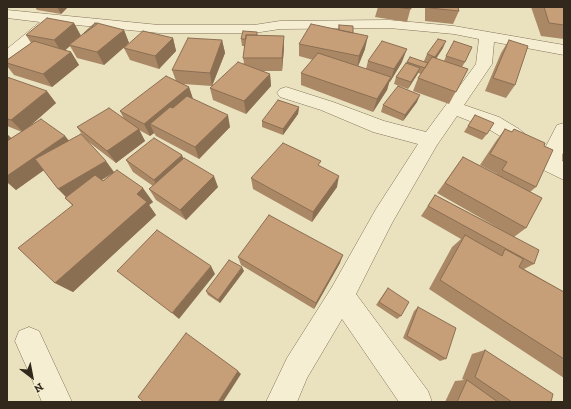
<!DOCTYPE html>
<style>
body{margin:0}
#map{position:relative;width:571px;height:409px;overflow:hidden;background:#eae1bf;font-family:"Zilla Slab",serif}
canvas{display:block}
.frame{position:absolute;inset:0;border:8px solid #32291c;pointer-events:none}
.north{position:absolute;left:12px;top:357px;width:40px;height:40px;-webkit-text-stroke:3px #f2ebce;paint-order:stroke;rotate:148deg;font-size:11px;font-weight:700;line-height:16px;text-align:center;color:#32291c}
.north::after{content:'';display:block;margin:auto;width:14px;height:18px;background:#32291c;clip-path:polygon(50% 0,100% 100%,50% 72%,0 100%)}
</style>
<div id="map">
<canvas width="571" height="409"></canvas>
<div class="frame"></div>
<div class="north">N</div>
</div>
<script>
const context = document.querySelector('canvas').getContext('2d');
context.lineJoin = 'round';
const shape = rows => new Path2D(rows.map(r => 'M' + r).join(''));
function strokePath(path, color, width, dash) { context.strokeStyle = color; context.lineWidth = width; context.lineCap = dash ? 'butt' : 'round'; context.setLineDash(dash || []); context.stroke(path); }
function fillPath(path, color) { context.fillStyle = color; context.fill(path, 'evenodd'); }
const minor = shape([
 [7,10,159,25,254,25,280,21,389,20,454,26,564,45,564,55,494,42,492,64,464,105,499,117,519,129,544,150,557,125,564,123,564,151,562,155,562,161,564,162,564,180,535,166,505,139,485,127,457,116,437,145,392,223,356,294,428,391,432,402,399,402,342,319,307,378,297,402,266,402,287,358,332,287,376,209,418,144,373,132,321,110,280,97,277,93,280,89,286,87,333,102,384,121,426,132,476,64,479,39,454,34,389,28,280,29,254,33,159,33,56,23,13,60,7,62,7,49,40,22,7,18,7,10],
 [29,327,39,331,72,402,42,402,15,341,19,331,29,327]
]);
strokePath(minor, '#827259', 1);
fillPath(minor, '#f6eed2');
fillPath(shape([
 [35,7,68,7,61,14,37,10],
 [378,7,411,7,407,22,375,17],
 [425,7,458,7,459,11,453,24,425,21],
 [531,7,564,7,564,39,541,36],
 [74,23,81,36,84,33,124,30,129,43,104,65,77,58,70,46,65,50,71,52,79,65,52,87,14,75,7,66,7,60,31,43,26,35],
 [339,25,353,33,365,49,358,66,366,69,368,61,402,62,390,82,389,82,387,90,373,112,301,85,301,73,313,60,299,56,299,44,338,30],
 [258,35,284,48,282,71,263,71,270,74,271,86,246,114,213,100,210,88,212,86,183,84,189,87,193,99,230,127,199,159,156,136,154,133,150,136,139,130,145,141,116,163,86,140,77,127,124,119,120,111,176,81,172,70,222,40,225,53,212,86,244,63,243,58,245,46,242,46,241,39],
 [173,38,176,51,159,69,130,60,124,48],
 [509,40,515,85,506,98,485,91,501,53],
 [443,48,436,59,444,61,446,56,465,62,462,67,468,69,449,104,413,91,418,78,421,74,418,73,408,89,394,84,396,77,407,62,424,61,427,54],
 [7,77,56,103,28,128,65,136,69,141,114,172,153,202,149,205,156,215,73,292,55,283,72,205,65,198,66,197,44,170,16,190,7,182,7,134,11,138,22,132,7,126],
 [112,174,103,181,102,180],
 [417,102,403,121,381,112,383,105],
 [299,107,298,114,283,135,262,127,262,121],
 [475,115,487,134,482,140,464,132],
 [505,129,512,132,514,129,544,146,536,187,530,192,526,228,514,237,534,264,524,269,564,292,564,378,429,289,452,247,461,239,421,216,435,195,500,229,437,193,463,157,496,174,497,174,480,165,496,141],
 [183,158,218,187,186,220,156,200,149,189,153,186,133,172,126,160],
 [251,178,337,187,312,222,253,189],
 [238,257,340,263,314,309,241,265],
 [244,271,220,303,208,295,206,291],
 [388,288,401,316,397,319,376,305,385,292],
 [418,307,446,359,440,361,403,338,414,311],
 [485,350,551,402,445,402,455,381,464,380,462,379,472,354]
]), '#a86');
fillPath(shape([
 [57,7,68,7,61,14],
 [74,23,81,36,69,45,70,46,62,53,54,40],
 [124,30,129,43,104,65,97,52],
 [284,36,284,48,282,71,282,58],
 [368,36,365,49,357,69,359,56],
 [173,38,176,51,159,69,155,56],
 [222,40,225,53,212,86,210,73],
 [446,41,443,48,432,64,435,57],
 [407,49,402,62,390,82,394,69],
 [71,52,79,65,52,87,43,74],
 [420,68,417,75,408,89,411,82],
 [270,74,271,86,246,114,244,101],
 [391,77,387,90,373,112,377,99],
 [189,87,193,99,150,124,154,133,150,136,144,124],
 [47,91,56,103,23,132,11,120],
 [420,95,417,102,403,121,405,115],
 [299,107,298,114,283,135,283,129],
 [228,115,230,127,199,159,195,147],
 [139,129,145,141,116,163,107,151],
 [7,134,16,143,7,151],
 [65,136,75,148,16,190,7,182,7,176],
 [182,155,187,167,160,190,154,180],
 [106,161,114,172,69,200,58,189],
 [214,176,218,187,186,220,180,210],
 [339,176,337,187,312,222,313,212],
 [143,188,153,202,149,205,156,215,73,292,55,283,137,194],
 [343,255,340,263,314,309,316,303],
 [211,266,215,274,179,319,172,313],
 [242,267,244,271,220,303,218,300],
 [238,371,241,374,223,402,218,402]
]), '#8b6f53');
const building = shape([
 [395,7,411,7,411,9,395,7],
 [430,7,458,7,459,11,430,8,430,7],
 [544,7,564,7,564,25,549,23,544,7],
 [47,18,74,23,54,40,26,35,47,18],
 [95,23,97,24,85,33,84,33,95,23],
 [97,23,124,30,97,52,69,45,97,23],
 [311,24,368,36,359,56,299,44,311,24],
 [339,25,353,26,353,33,339,30,339,25],
 [143,31,173,38,155,56,124,48,143,31],
 [243,31,257,32,257,35,246,35,246,39,241,39,243,31],
 [246,35,284,36,282,58,243,58,246,35],
 [188,38,222,40,210,73,172,70,188,38],
 [438,39,446,41,435,57,427,54,438,39],
 [509,40,528,46,515,85,493,78,509,40],
 [34,41,71,52,43,74,7,63,7,60,34,41],
 [382,41,407,49,394,69,368,61,382,41],
 [454,41,472,47,465,62,446,56,454,41],
 [318,53,391,77,377,99,301,73,318,53],
 [410,57,428,63,425,68,407,62,410,57],
 [432,57,468,69,456,92,418,78,432,57],
 [238,62,270,74,244,101,210,88,238,62],
 [406,63,420,68,411,82,396,77,406,63],
 [166,76,189,87,144,124,120,111,166,76],
 [7,77,47,91,11,120,7,119,7,77],
 [398,86,420,95,405,115,383,105,398,86],
 [187,96,228,115,195,147,150,124,170,107,173,108,187,96],
 [278,100,299,107,283,129,262,121,278,100],
 [109,108,139,129,107,151,77,127,109,108],
 [475,115,494,123,487,134,468,126,475,115],
 [41,119,65,136,7,176,7,141,41,119],
 [505,129,512,132,514,129,545,143,544,146,553,150,536,187,502,170,507,162,490,154,505,129],
 [81,134,106,161,58,189,35,159,81,134],
 [154,138,182,155,154,180,126,160,154,138],
 [283,143,321,161,318,165,339,176,313,212,251,178,283,143],
 [463,157,542,198,526,228,445,183,463,157],
 [184,158,214,176,180,210,149,189,184,158],
 [117,170,143,188,137,194,147,202,55,283,18,248,73,205,65,198,95,175,103,181,117,170],
 [435,195,539,250,534,264,428,206,435,195],
 [269,215,343,255,316,303,238,257,269,215],
 [157,230,211,266,172,313,117,271,157,230],
 [465,235,502,256,505,249,523,259,519,267,564,292,564,359,440,280,465,235],
 [229,260,242,267,218,300,206,291,229,260],
 [388,288,409,302,401,316,379,302,388,288],
 [418,307,456,328,446,359,407,336,418,307],
 [186,333,238,371,218,402,144,402,138,397,186,333],
 [485,350,553,394,551,402,512,402,475,377,485,350],
 [467,380,498,402,457,402,467,380]
]);
fillPath(building, '#c69e77');
strokePath(building, '#8b6f53', 1);
</script>
